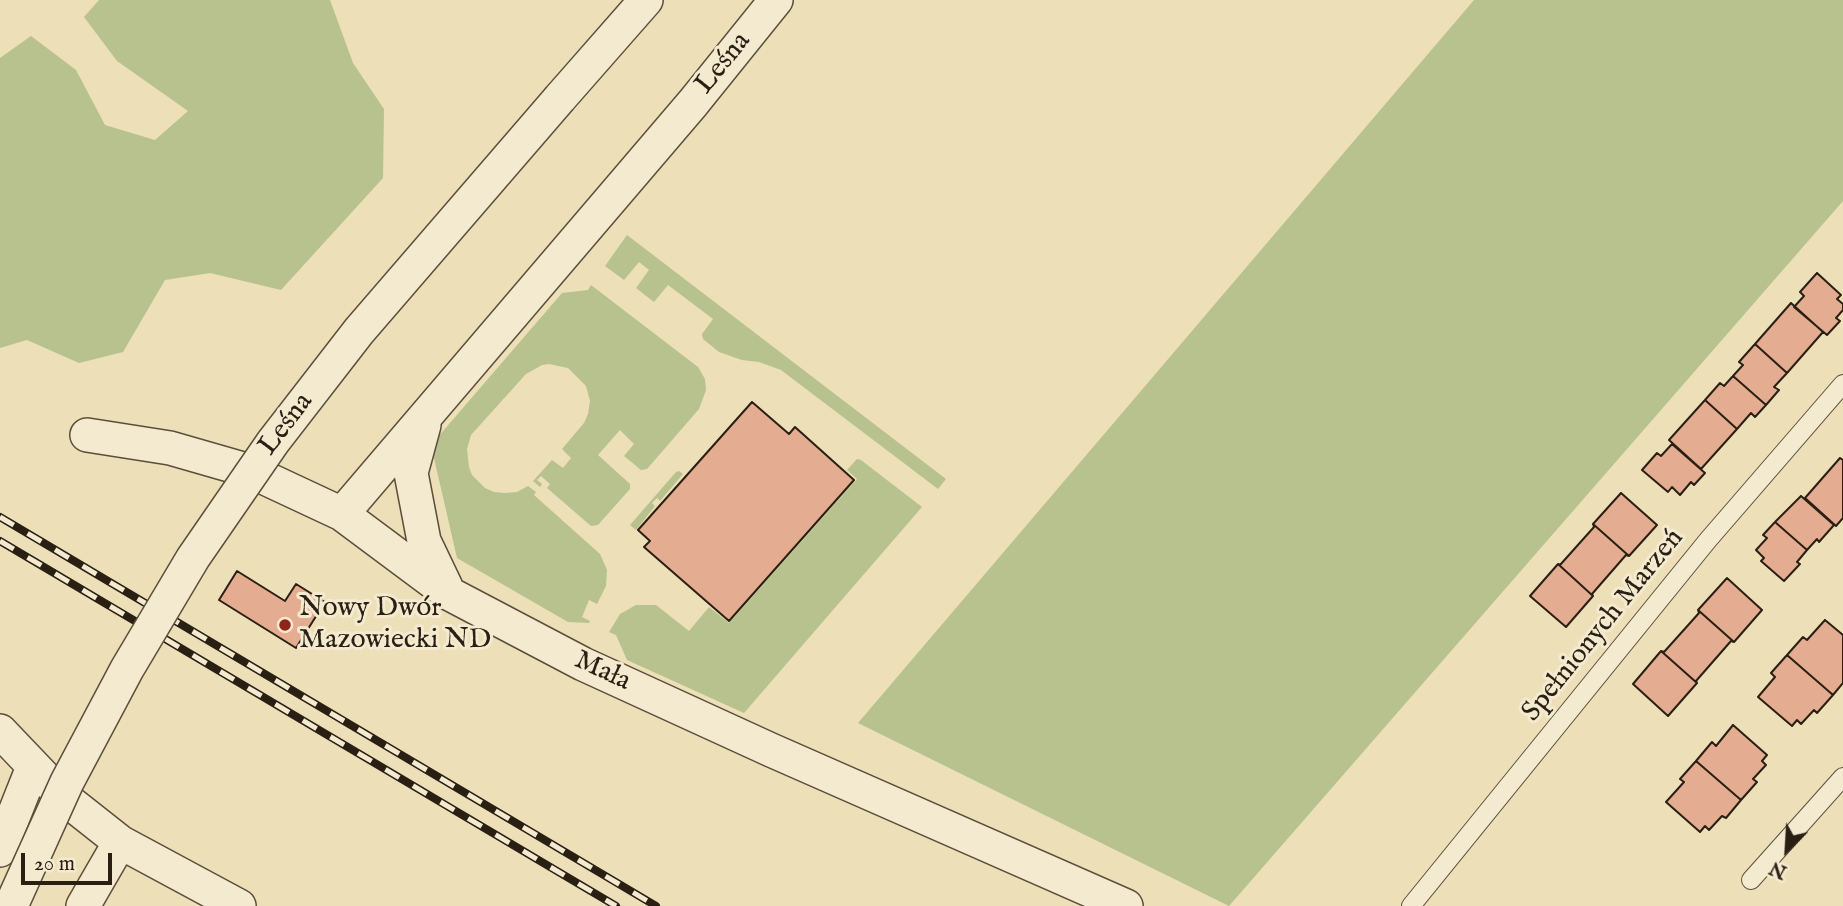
<!DOCTYPE html>
<meta charset="utf-8">
<style>
body{margin:0}
#map{position:relative;width:1843px;height:906px;overflow:hidden;background:#eddfb7;font-family:"IM FELL English",serif}
canvas{display:block}
.north{position:absolute;left:1752px;top:815px;width:70px;height:70px;-webkit-text-stroke:5px #f3ead0;paint-order:stroke;rotate:204deg;font-size:19px;font-weight:700;line-height:28px;text-align:center;color:#2a1f13}
.north::after{content:'';display:block;margin:auto;width:24px;height:32px;background:#2a1f13;clip-path:polygon(50% 0,100% 100%,50% 72%,0 100%)}
.scale{position:absolute;left:21px;top:853px;width:91px;height:32px;box-sizing:border-box;border:4px solid #2a1f13;border-top:0;padding-left:9px;font-size:21px;line-height:24px;white-space:nowrap;color:#2a1f13;-webkit-text-stroke:5px #f3ead0;paint-order:stroke}
</style>
<div id="map">
<canvas width="1843" height="906"></canvas>
<div class="north">N</div>
<div class="scale">20 m</div>
</div>
<script>
const context = document.querySelector('canvas').getContext('2d');
context.lineJoin = 'round';
function fillPath(path, color) { context.fillStyle = color; context.fill(path, 'evenodd'); }
const shape = rows => new Path2D(rows.map(r => 'M' + r).join(''));
function strokePath(path, color, width, dash) { context.strokeStyle = color; context.lineWidth = width; context.lineCap = dash ? 'butt' : 'round'; context.setLineDash(dash || []); context.stroke(path); }
function drawText(font, color, halo, rows, align = 'center') {
  context.font = font + ' "IM FELL English",serif'; context.lineWidth = 6; context.setLineDash([]); context.textBaseline = 'middle'; context.strokeStyle = halo; context.fillStyle = color; for (const [text, x, y, turn = 0] of rows) {
    context.save(); context.translate(x, y); context.rotate((+turn || 0) * Math.PI / 180); context.textAlign = isNaN(turn) ? turn : align; if (halo) context.strokeText(text, 0, 0); context.fillText(text, 0, 0); context.restore();
  }
}
fillPath(shape([
 [99,0,330,0,353,63,384,109,383,178,281,290,210,273,165,280,123,352,79,363,27,340,0,348,0,58,31,36,76,70,105,125,155,140,188,111,117,61,84,17],
 [1474,0,1843,0,1843,201,1229,906,858,723],
 [627,235,946,479,938,489,781,370,759,362,742,360,719,352,703,339,702,334,713,319,668,285,654,302,636,288,649,270,639,262,624,280,605,266],
 [591,285,698,367,705,379,706,390,699,409,647,469,641,470,624,456,634,444,620,430,598,455,630,484,630,489,598,525,591,526,547,488,550,484,541,476,537,480,542,484,540,487,533,481,552,460,563,468,571,458,562,449,584,423,588,414,590,401,586,386,568,368,549,364,542,365,526,374,471,435,467,449,469,467,472,475,485,488,494,492,505,493,517,492,528,486,536,492,534,495,600,554,607,570,606,586,597,604,589,600,582,617,590,621,589,623,568,622,457,558,431,445,562,293,588,290],
 [857,459,861,460,922,507,744,713,627,660,616,635,609,632,620,614,636,605,656,605,689,631,709,607,729,623,857,479,847,470],
 [679,471,683,474,660,501,657,498,652,503,655,506,636,530,630,525,676,472]
]), '#b7c28f');
const building = shape([
 [1817,273,1841,295,1837,299,1843,304,1843,310,1836,318,1840,321,1827,335,1794,307,1804,296,1800,292,1817,273],
 [1791,303,1823,332,1787,373,1755,344,1791,303],
 [1755,344,1787,373,1774,387,1779,390,1766,405,1733,376,1743,365,1739,362,1755,344],
 [1733,376,1766,405,1755,417,1751,413,1737,429,1705,400,1720,383,1724,386,1733,376],
 [1705,400,1737,429,1701,469,1669,440,1705,400],
 [752,402,789,434,795,427,854,480,729,621,644,547,650,541,638,530,752,402],
 [1672,444,1705,473,1694,485,1691,482,1680,495,1672,487,1668,492,1642,470,1657,453,1661,456,1672,444],
 [1840,458,1843,460,1843,518,1836,526,1805,498,1840,458],
 [1621,493,1657,525,1629,556,1593,524,1621,493],
 [1801,496,1834,525,1819,542,1817,539,1807,550,1775,522,1801,496],
 [1775,522,1807,550,1797,562,1800,564,1784,581,1761,561,1764,558,1756,550,1767,538,1763,535,1775,522],
 [1593,524,1629,556,1626,555,1592,594,1593,596,1558,564,1560,565,1594,527,1593,524],
 [1558,564,1593,596,1566,627,1530,596,1558,564],
 [237,571,285,601,296,584,325,602,296,648,219,600,237,571],
 [1727,578,1762,610,1734,642,1698,610,1727,578],
 [1698,610,1734,642,1731,641,1696,681,1697,683,1661,651,1664,652,1699,613,1698,610],
 [1825,620,1843,635,1843,683,1833,695,1787,655,1803,637,1807,640,1825,620],
 [1661,651,1697,683,1668,716,1633,684,1661,651],
 [1787,655,1833,695,1817,713,1814,710,1801,724,1797,720,1792,726,1758,697,1775,677,1771,673,1787,655],
 [1733,725,1767,755,1762,761,1766,765,1753,779,1757,782,1741,800,1696,761,1712,742,1716,746,1733,725],
 [1696,761,1741,800,1726,818,1722,816,1709,830,1705,826,1700,832,1666,802,1684,782,1680,779,1696,761]
]);
fillPath(building, '#e4ac90');
strokePath(building, '#2a1f13', 2);
const service = shape([
 [1751,880,1843,777],
 [1411,906,1708,540,1843,384]
]);
const minor = shape([
 [560,98,646,0],
 [424,425,411,473,424,541,446,587],
 [87,435,170,448,250,471,342,514,448,593,583,664,771,750,1126,906],
 [342,514,693,103,776,0],
 [0,731,63,797,120,842,239,906],
 [0,850,33,767],
 [83,906,120,842]
]);
strokePath(service, '#5b4f3c', 20);
strokePath(minor, '#5b4f3c', 36);
strokePath(service, '#f3ead0', 18);
strokePath(minor, '#f3ead0', 33);
const rail = shape([
 [0,517,656,906],
 [0,541,616,906]
]);
strokePath(rail, '#2a1f13', 8);
strokePath(rail, '#f3ead0', 5, [16]);
const minorBridge = shape([
 [11,906,67,782,127,669,193,558,273,442,359,331,560,98]
]);
strokePath(minorBridge, '#5b4f3c', 36, []);
strokePath(minorBridge, '#f3ead0', 33);
for (const [x, y, r, color] of [
 [285,625,7,"#8f2418"]
]) { const dot = new Path2D(); dot.arc(x, y, r, 0, 2 * Math.PI); context.fillStyle = color; context.fill(dot); strokePath(dot, '#f3ead0', 2.5); }
drawText('28px', '#2a1f13', '#f3ead0', [
 ["Leśna",724,64,-51],
 ["Leśna",287,425,-53],
 ["Spełnionych Marzeń",1604,626,-51],
 ["Mała",602,672,25]
]);
drawText('28px', '#2a1f13', '#f3ead0', [
 ["Nowy Dwór",299,609],
 ["Mazowiecki ND",299,641]
], 'left');
</script>
